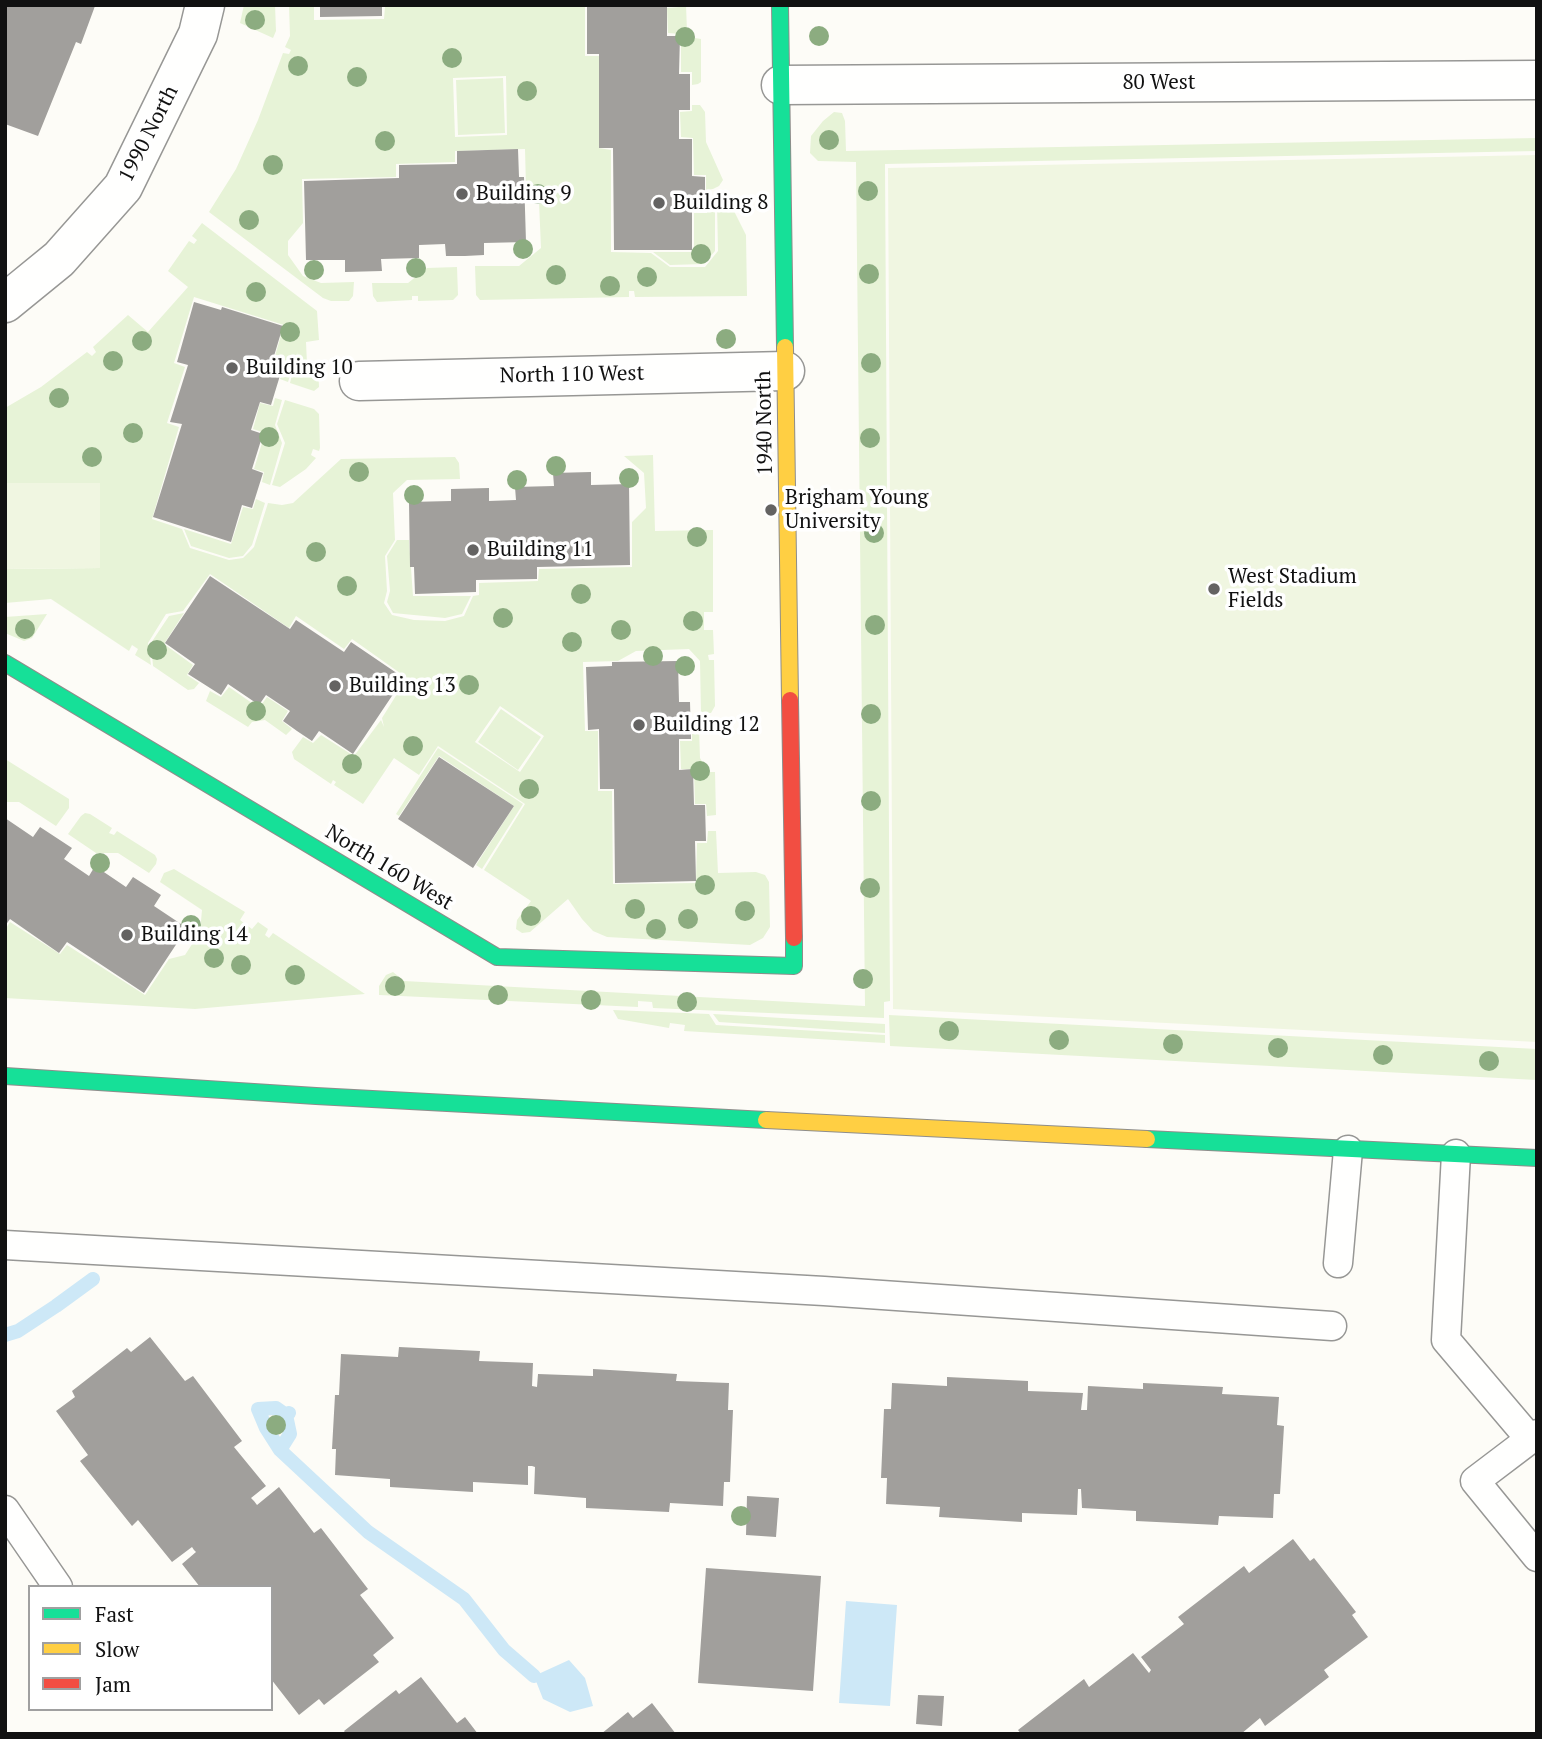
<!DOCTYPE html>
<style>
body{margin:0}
#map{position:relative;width:1542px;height:1739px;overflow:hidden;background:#fdfcf7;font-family:"PT Serif",serif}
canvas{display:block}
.frame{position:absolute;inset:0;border:7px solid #111;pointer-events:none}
.legend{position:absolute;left:28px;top:1585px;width:245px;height:126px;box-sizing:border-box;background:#fff;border:2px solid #a0a0a0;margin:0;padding:9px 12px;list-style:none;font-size:21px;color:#111}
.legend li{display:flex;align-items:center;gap:14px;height:35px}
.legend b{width:35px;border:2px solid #a0a0a0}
</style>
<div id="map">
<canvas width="1542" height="1739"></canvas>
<div class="frame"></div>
<ul class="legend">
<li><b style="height:9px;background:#16e098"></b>Fast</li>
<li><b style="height:9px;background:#ffcf43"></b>Slow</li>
<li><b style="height:9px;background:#f24e42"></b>Jam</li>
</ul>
</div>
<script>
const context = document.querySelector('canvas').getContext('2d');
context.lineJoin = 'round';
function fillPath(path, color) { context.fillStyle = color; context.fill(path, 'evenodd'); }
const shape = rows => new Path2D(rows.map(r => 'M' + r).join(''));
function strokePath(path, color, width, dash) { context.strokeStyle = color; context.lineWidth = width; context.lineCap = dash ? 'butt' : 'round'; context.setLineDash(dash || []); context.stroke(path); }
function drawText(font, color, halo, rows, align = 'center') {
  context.font = font + ' "PT Serif",serif'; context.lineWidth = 7; context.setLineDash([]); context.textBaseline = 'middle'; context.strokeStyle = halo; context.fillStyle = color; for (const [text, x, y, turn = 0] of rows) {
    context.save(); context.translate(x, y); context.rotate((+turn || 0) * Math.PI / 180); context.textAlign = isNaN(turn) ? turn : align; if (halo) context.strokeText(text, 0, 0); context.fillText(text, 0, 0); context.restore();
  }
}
fillPath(shape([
 [244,5,275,5,276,31,273,38,240,23],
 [289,5,314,5,314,20,384,19,385,7,585,5,585,56,599,56,599,148,611,150,611,252,651,253,670,267,705,267,718,251,717,203,731,205,746,235,747,296,635,297,634,291,629,291,629,297,480,300,476,295,475,266,519,266,541,248,539,202,526,188,525,149,455,151,455,162,396,164,396,177,302,179,303,223,288,241,288,255,303,276,321,283,354,282,353,296,349,301,331,301,323,298,209,212,236,169,258,120,283,53,289,54,291,50,285,47,290,36],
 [506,76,507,135,455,137,453,78],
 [680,5,686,5,687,31,695,38,701,39,701,82,698,84,692,85,692,72,681,72,681,34,668,33,667,8,679,7],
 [503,78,505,133,458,135,456,80],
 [692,105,700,105,705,112,706,142,723,180,719,186,713,189,706,190,706,175,694,175,693,138,681,137,680,112,692,111],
 [834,112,842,113,845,121,846,151,1537,138,1537,151,885,164,890,1001,884,1002,884,1018,653,1008,652,1002,638,1001,638,1007,379,995,379,986,386,975,393,972,404,981,865,1006,856,162,818,161,810,153,811,136,823,121],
 [707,204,715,204,715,251,704,264,670,265,653,252,694,252,694,213,707,213],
 [202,223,317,311,319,340,306,342,307,364,318,365,319,387,314,391,290,383,298,351,288,382,280,379,283,369,272,366,284,325,194,297,174,363,185,367,167,423,179,427,152,519,182,529,190,548,229,560,243,558,254,547,268,503,282,505,293,503,341,459,455,457,459,463,460,479,407,480,393,493,395,540,385,556,387,591,384,603,392,615,414,620,445,621,464,616,473,596,479,595,479,583,538,581,539,569,632,567,632,522,646,508,644,473,624,456,653,455,655,531,713,530,713,612,704,612,704,630,713,630,714,654,708,655,709,660,714,660,715,706,711,713,701,713,700,661,689,649,636,651,618,661,583,662,585,731,598,731,598,791,612,791,613,884,696,883,697,843,707,843,708,831,716,831,718,873,756,872,765,875,769,882,770,927,763,938,750,945,607,937,593,931,582,919,568,899,530,932,522,933,516,929,517,920,531,901,484,870,525,804,438,746,419,775,394,758,363,804,334,785,336,782,333,780,331,784,294,759,292,752,303,737,313,743,321,735,354,756,381,720,384,727,382,718,407,678,352,639,344,649,296,616,289,628,210,574,183,611,166,614,148,643,151,665,135,655,138,649,132,645,129,651,51,599,5,603,5,569,100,568,100,483,5,483,5,408,41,387,87,352,92,356,96,352,93,347,128,315,148,332,188,287,168,271,189,241,194,244,197,240,192,236],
 [500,706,544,736,520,772,475,742],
 [457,267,458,295,453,300,418,301,418,296,412,296,412,300,377,302,373,296,372,283,408,283,427,268],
 [275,398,282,400,275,425,282,443,270,485,262,482,264,472,254,469,265,433,253,429,260,403,273,406],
 [285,400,314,409,319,414,320,448,319,451,313,449,311,455,316,458,306,469,280,487,272,485,285,443,277,424],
 [256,499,265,503,252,545,243,556,229,558,191,546,184,529,231,544,243,507,253,509],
 [397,540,409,540,413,596,471,596,462,614,445,618,393,613,387,602,390,591,387,556],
 [184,613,164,644,193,665,187,675,199,683,194,689,188,690,153,666,151,643,169,616],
 [47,614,32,638,24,641,5,633,5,617],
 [229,687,259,708,267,697,288,711,282,721,292,729,286,735,265,720,252,722,248,727,206,701,210,691,221,697],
 [501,709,541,737,518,770,478,742],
 [699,728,700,758,708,772,715,772,716,815,707,816,706,804,695,804,694,770,681,769,680,741,692,741,692,729],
 [438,748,523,804,482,869,476,865,514,806,439,756,399,816,396,814],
 [5,759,69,799,69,808,56,826,19,802,5,802],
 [85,813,90,814,112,828,109,833,114,835,117,831,155,855,157,859,156,864,149,873,118,853,96,853,68,834,81,816],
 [174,869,245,912,240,920,252,929,258,922,268,929,265,935,269,938,273,933,365,994,195,1009,5,998,5,930,10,922,60,954,67,945,145,995,169,959,185,955,200,932,202,910,160,882,164,873],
 [613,1010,709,1014,716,1025,885,1035,885,1043,684,1031,685,1025,670,1023,669,1028,618,1019],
 [713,1014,885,1024,885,1033,719,1022],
 [889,1015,1537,1049,1537,1080,890,1046]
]), '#e7f3d7');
fillPath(shape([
 [1537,155,1537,1042,893,1009,888,168],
 [5,483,100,483,100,568,5,569]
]), '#f0f6e1');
fillPath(shape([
 [846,1601,897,1605,890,1706,839,1703],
 [569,1660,585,1678,593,1706,570,1712,543,1699,534,1676]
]), '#cde8f7');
strokePath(shape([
 [5,1335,18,1331,56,1306,93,1279],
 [286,1415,276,1408,258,1409,266,1428,280,1450,368,1532,464,1599,504,1650,534,1676],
 [280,1450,290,1434,286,1415,289,1413]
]), '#cde8f7', 14);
fillPath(shape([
 [5,5,95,6,81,44,76,42,38,136,5,124],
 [320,5,382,5,382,16,320,17],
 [587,5,667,5,667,36,680,36,679,74,690,74,690,110,679,110,679,139,692,139,692,176,705,177,705,211,692,211,692,250,614,250,613,148,599,148,599,54,587,54],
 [518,149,519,177,524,177,526,242,484,243,484,255,465,256,446,256,445,244,419,245,419,258,381,259,382,271,345,272,345,260,306,260,304,181,399,178,399,165,457,164,457,151],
 [194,302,221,310,222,307,283,326,271,366,282,369,271,405,260,402,251,430,263,434,252,469,263,473,252,508,242,505,231,542,153,517,182,424,170,422,188,365,177,362],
 [591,472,591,485,629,484,630,565,537,567,537,579,476,580,476,592,415,594,414,567,410,567,409,502,451,501,451,489,489,488,489,501,516,500,515,487,554,486,553,473],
 [210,576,290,629,296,620,344,652,351,642,404,678,353,754,319,731,312,741,297,731,283,721,290,711,266,695,259,705,228,684,221,695,188,674,195,664,165,643],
 [678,661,679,702,690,702,691,739,679,739,679,770,693,769,694,805,705,805,706,841,695,841,696,881,615,883,614,789,600,789,599,729,588,730,586,667,612,666,612,662],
 [439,757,514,806,473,868,398,819],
 [5,818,33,837,40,827,72,848,64,859,89,876,95,866,126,887,133,877,161,895,154,906,187,928,144,993,67,942,59,953,10,919,5,926],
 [150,1337,185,1381,193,1376,242,1441,234,1447,266,1486,251,1498,254,1501,257,1505,279,1487,314,1533,321,1528,368,1589,360,1595,394,1638,373,1655,379,1662,324,1705,319,1699,299,1715,271,1679,271,1587,200,1587,182,1564,196,1552,194,1550,192,1547,172,1562,138,1520,132,1526,80,1461,88,1455,56,1411,75,1397,72,1391,127,1348,131,1352],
 [399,1347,480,1351,479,1361,533,1363,532,1386,537,1387,538,1374,593,1376,593,1369,677,1374,676,1381,729,1383,728,1410,733,1410,730,1482,724,1482,723,1506,670,1503,669,1512,586,1508,586,1498,534,1494,535,1467,532,1466,528,1466,528,1485,473,1482,473,1492,390,1487,390,1479,335,1475,336,1449,332,1449,335,1395,339,1395,341,1354,398,1357],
 [947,1377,1028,1381,1028,1391,1083,1393,1081,1410,1087,1410,1088,1386,1143,1389,1143,1383,1223,1387,1222,1394,1279,1397,1277,1425,1284,1426,1280,1494,1274,1494,1273,1518,1219,1516,1218,1525,1136,1521,1136,1511,1082,1508,1081,1489,1078,1489,1077,1515,1022,1513,1022,1522,939,1517,940,1507,886,1504,887,1478,881,1478,884,1409,891,1409,892,1383,947,1386],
 [747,1496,779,1498,776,1537,746,1535],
 [1293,1539,1310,1561,1314,1558,1356,1612,1352,1615,1368,1637,1324,1670,1329,1677,1265,1726,1260,1718,1241,1734,1021,1734,1018,1730,1084,1679,1089,1687,1133,1653,1149,1673,1151,1670,1141,1657,1184,1624,1178,1617,1244,1566,1249,1573],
 [706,1568,821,1576,813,1691,698,1683],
 [421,1677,457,1723,465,1717,478,1734,346,1734,344,1731,396,1690,399,1694],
 [918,1695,944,1696,942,1726,916,1724],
 [652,1703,676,1734,601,1734,628,1712,633,1718]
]), '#a19f9c');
const lane = shape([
 [1456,1154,1446,1340,1530,1439],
 [5,1245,824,1291,1332,1326],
 [1338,1263,1348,1150],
 [1537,1434,1475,1481,1537,1557],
 [5,1510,58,1587]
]);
const street = shape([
 [781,85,1537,80],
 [5,303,59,259,123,187,198,34,205,5],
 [359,381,785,371]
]);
const fast = shape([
 [780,5,785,347],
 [5,663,497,957,794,966,794,938],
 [5,1076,316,1096,766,1120],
 [1147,1139,1537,1158]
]);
const slow = shape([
 [785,347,790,700],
 [766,1120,1147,1139]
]);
const jam = shape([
 [790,700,794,938]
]);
strokePath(lane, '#979795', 31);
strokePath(street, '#979795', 41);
strokePath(fast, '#8e8d8b', 18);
strokePath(slow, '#8e8d8b', 18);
strokePath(jam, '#8e8d8b', 18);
strokePath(lane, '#fffffe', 28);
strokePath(street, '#fffffe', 38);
strokePath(fast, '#16e098', 16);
strokePath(slow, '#ffcf43', 16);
strokePath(jam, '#f24e42', 16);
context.fillStyle = '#8cac80';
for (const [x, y] of [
 [255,20],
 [819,36],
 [685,37],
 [452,58],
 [298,66],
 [357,77],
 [527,91],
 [829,140],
 [385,141],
 [273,165],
 [868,191],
 [538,194],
 [249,220],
 [523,249],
 [701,254],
 [416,268],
 [314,270],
 [869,274],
 [556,275],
 [647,277],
 [610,286],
 [256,292],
 [290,332],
 [726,339],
 [142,341],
 [113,361],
 [871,363],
 [59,398],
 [133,433],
 [269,437],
 [870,438],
 [92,457],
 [556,466],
 [359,472],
 [629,478],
 [517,480],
 [414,495],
 [874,533],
 [697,537],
 [316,552],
 [347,586],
 [581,594],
 [503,618],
 [693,621],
 [875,625],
 [25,629],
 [621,630],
 [572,642],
 [157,650],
 [653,656],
 [685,666],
 [469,685],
 [256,711],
 [871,714],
 [413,746],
 [352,764],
 [700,771],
 [529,789],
 [871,801],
 [100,863],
 [705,885],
 [870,888],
 [635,909],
 [745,911],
 [531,916],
 [688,919],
 [191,925],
 [656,929],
 [214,958],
 [241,965],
 [295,975],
 [863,979],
 [395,986],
 [498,995],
 [591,1000],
 [687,1002],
 [949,1031],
 [1059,1040],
 [1173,1044],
 [1278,1048],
 [1383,1055],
 [1489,1061],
 [276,1425],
 [741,1516]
]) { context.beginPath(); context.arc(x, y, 10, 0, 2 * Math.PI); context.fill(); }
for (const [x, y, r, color] of [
 [462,194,7,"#646362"],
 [659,203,7,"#646362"],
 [232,368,7,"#646362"],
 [771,510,7,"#646362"],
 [473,550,7,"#646362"],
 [1214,589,7,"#646362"],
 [335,686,7,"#646362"],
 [639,725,7,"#646362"],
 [127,935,7,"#646362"]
]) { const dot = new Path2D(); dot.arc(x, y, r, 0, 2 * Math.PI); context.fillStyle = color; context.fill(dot); strokePath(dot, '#fff', 2.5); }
drawText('21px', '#111', '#fff', [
 ["80 West",1159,83],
 ["1990 North",149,134,-63],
 ["North 110 West",572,375,-1],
 ["1940 North",765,423,-91],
 ["North 160 West",389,868,31]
]);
drawText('21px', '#111', '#fff', [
 ["Building 9",476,194],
 ["Building 8",673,203],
 ["Building 10",246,368],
 ["Brigham Young",785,498],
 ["University",785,522],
 ["Building 11",487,550],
 ["West Stadium",1228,577],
 ["Fields",1228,601],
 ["Building 13",349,686],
 ["Building 12",653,725],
 ["Building 14",141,935]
], 'left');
</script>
